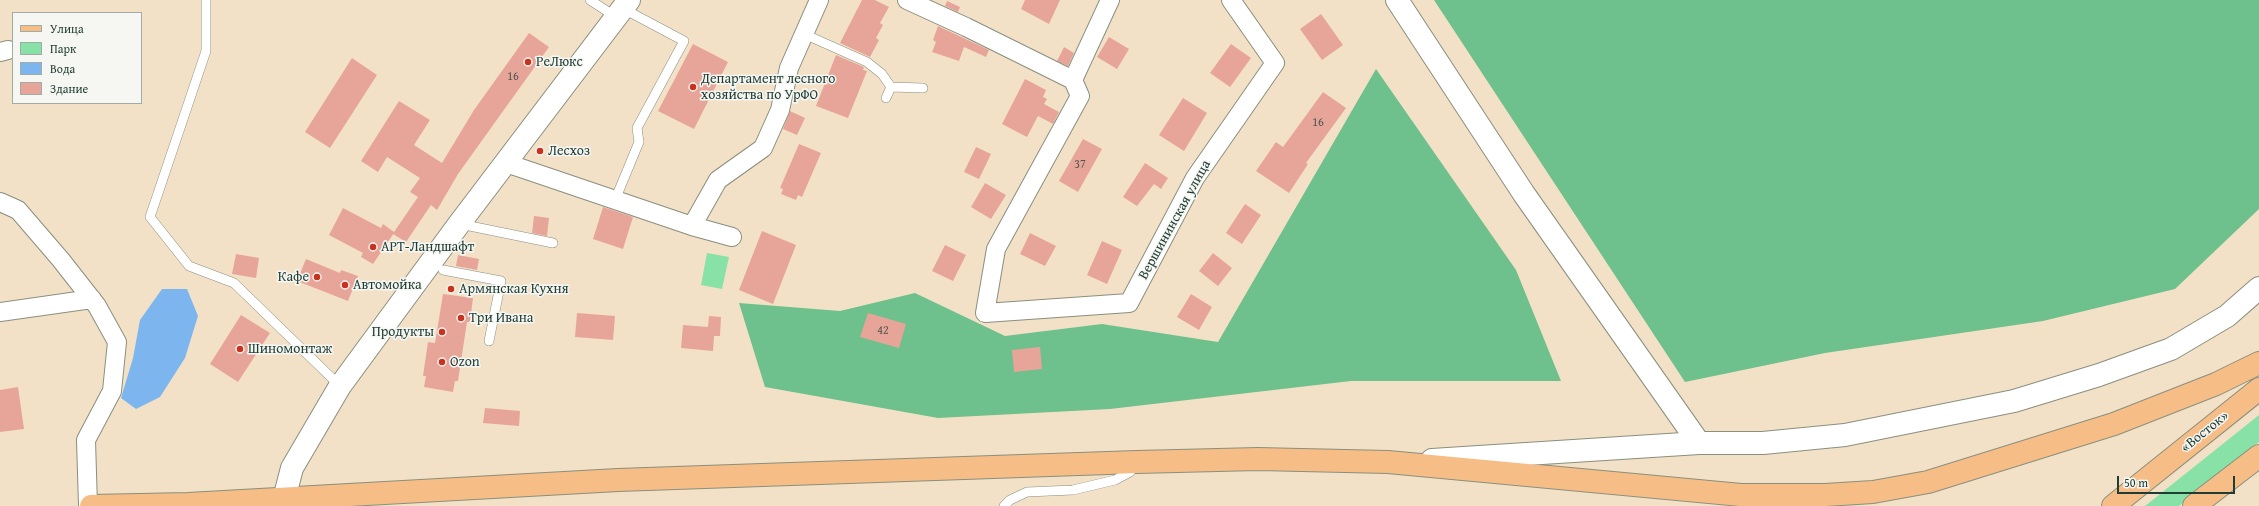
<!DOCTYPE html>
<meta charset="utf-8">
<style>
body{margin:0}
#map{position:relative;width:2259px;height:506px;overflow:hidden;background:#f3e1c7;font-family:"Gentium Book Plus",serif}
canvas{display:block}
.legend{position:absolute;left:12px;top:12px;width:130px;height:92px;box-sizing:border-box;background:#f6f6f2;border:1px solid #a0aca6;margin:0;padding:5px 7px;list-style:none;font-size:12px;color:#1f3d34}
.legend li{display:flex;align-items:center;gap:8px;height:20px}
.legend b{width:20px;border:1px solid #a0aca6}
.scale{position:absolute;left:2117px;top:476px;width:118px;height:18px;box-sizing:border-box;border:2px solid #1f3d34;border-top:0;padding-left:5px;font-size:12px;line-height:14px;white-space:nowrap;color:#1f3d34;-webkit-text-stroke:3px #f6f6f2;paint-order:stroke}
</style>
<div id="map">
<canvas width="2259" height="506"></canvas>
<ul class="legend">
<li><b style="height:5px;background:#f6be86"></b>Улица</li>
<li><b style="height:11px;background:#88e2a7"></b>Парк</li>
<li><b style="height:11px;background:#7db6ee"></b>Вода</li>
<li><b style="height:11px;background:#e7a59a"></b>Здание</li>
</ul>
<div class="scale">50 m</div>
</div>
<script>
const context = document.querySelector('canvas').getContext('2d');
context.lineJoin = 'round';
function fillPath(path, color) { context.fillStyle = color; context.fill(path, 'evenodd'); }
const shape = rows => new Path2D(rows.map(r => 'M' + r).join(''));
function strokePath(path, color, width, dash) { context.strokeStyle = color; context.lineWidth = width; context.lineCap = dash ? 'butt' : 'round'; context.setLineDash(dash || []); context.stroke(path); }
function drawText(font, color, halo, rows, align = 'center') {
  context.font = font + ' "Gentium Book Plus",serif'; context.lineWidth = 3; context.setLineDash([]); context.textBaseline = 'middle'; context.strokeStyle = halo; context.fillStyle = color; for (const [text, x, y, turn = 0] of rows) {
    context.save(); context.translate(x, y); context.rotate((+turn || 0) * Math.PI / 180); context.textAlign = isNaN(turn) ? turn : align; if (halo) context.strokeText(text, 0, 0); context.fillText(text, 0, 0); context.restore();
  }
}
fillPath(shape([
 [707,253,729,257,722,289,701,285],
 [2259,415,2259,442,2179,506,2145,506]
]), '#88e2a7');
fillPath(shape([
 [1434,0,2259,0,2259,209,2175,289,2043,321,1825,353,1685,382],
 [1376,69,1516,270,1561,381,1351,381,1110,409,938,418,765,387,739,303,840,311,915,293,1005,336,1102,324,1218,342]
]), '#6ec08c');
fillPath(shape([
 [162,289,187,289,198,316,185,358,160,397,136,409,121,398,133,358,140,320]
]), '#7db6ee');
fillPath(shape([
 [862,0,875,0,889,7,880,23,883,25,876,38,879,40,870,57,840,43],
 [1025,0,1060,0,1049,24,1021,9],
 [947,1,960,7,958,12,945,6],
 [1321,14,1343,45,1322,60,1300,29],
 [938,26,989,50,986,57,964,47,959,61,932,52,936,42,933,40],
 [529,33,549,47,458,174,437,210,431,205,406,242,393,234,394,233,373,264,361,257,363,253,329,235,343,208,381,228,383,224,394,232,418,197,410,192,420,178,387,157,378,172,361,161,399,101,430,120,414,145,442,163,474,110],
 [1109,37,1129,49,1117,69,1097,57],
 [693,44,728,62,694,129,658,111],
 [1231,44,1251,58,1230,87,1210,73],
 [1064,47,1074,53,1068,66,1057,61],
 [836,55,864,67,863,70,867,71,848,118,816,106],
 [352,58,377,75,330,148,305,132],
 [1025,79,1046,90,1043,97,1047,99,1044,104,1059,112,1053,124,1038,116,1027,137,1002,124],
 [1323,92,1346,108,1306,163,1308,164,1289,193,1256,171,1276,142,1283,147],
 [1183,98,1207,113,1184,151,1159,135],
 [790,111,805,118,797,135,783,129],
 [1083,139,1102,149,1078,192,1059,181],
 [799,144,821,153,802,197,798,195,796,200,781,194,783,189,780,188],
 [976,147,991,154,979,179,964,172],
 [1145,163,1168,178,1161,189,1154,184,1137,206,1123,197],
 [985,183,1006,195,991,219,971,207],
 [1245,204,1261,215,1242,244,1226,233],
 [603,207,633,217,623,249,593,239],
 [534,216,549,218,547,236,532,233],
 [762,231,796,245,773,304,739,290],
 [1030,233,1056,246,1045,266,1020,254],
 [1102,241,1122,250,1107,284,1087,275],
 [945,245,966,255,953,281,932,271],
 [1213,253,1232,268,1218,286,1199,271],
 [236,254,259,258,256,278,232,274],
 [458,255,479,259,477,270,456,266],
 [306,259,340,273,341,270,358,276,348,301,297,281],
 [443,294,473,298,470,322,467,322,458,381,455,381,453,392,424,387,426,376,423,376,428,342,435,343],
 [1191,294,1212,307,1199,330,1177,317],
 [577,313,615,316,613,340,575,337],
 [868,313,906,324,899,348,860,337],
 [241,315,270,333,238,382,210,364],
 [709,316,721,317,720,336,714,336,713,351,681,348,683,325,708,327],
 [1040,347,1042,369,1014,372,1012,350],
 [18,387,24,429,0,432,0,390],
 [485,408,520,411,519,426,483,423]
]), '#e7a59a');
const service = shape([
 [206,0,206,51,150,217,189,266,234,283,340,386],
 [590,0,616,17],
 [804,34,867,62,882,74,891,87,886,98],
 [891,87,923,88],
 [615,200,639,142,637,128,684,41,622,8],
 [460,224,553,243],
 [443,270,501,281,489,341],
 [1004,506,1010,500,1027,492,1073,490,1115,480,1130,472,1136,464]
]);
const minor = shape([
 [907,0,966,27,1073,80],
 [1110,0,1073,80,1080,96,996,249,985,313,1129,303,1195,178,1275,63,1231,0],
 [0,52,8,50],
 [506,163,692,226,732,237],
 [0,202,18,210,61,260,97,306,117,342,112,391,86,440,88,506],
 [692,226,718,180,763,148,780,110,789,68,819,0],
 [0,312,92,299]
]);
const tertiary = shape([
 [1397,0,1524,194,1699,443],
 [1432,460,1699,443,1763,443,1845,435,2014,401,2099,375,2171,349,2227,316,2259,288],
 [284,506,284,499,292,468,340,386,459,224,629,0]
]);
const primary = shape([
 [91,506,188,504,618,480,1137,462,1258,459,1388,462,1741,495,1825,495,1873,492,1928,482,2114,424,2216,384,2259,363],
 [2113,506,2259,389],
 [2194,506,2259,456]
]);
strokePath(service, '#898f7e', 10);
strokePath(minor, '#898f7e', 20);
strokePath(tertiary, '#898f7e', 24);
strokePath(primary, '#898f7e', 24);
strokePath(service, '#fff', 9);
strokePath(minor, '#fff', 18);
strokePath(tertiary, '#fff', 22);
strokePath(primary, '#f6be86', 22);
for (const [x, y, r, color] of [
 [528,62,4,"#c8321e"],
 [693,87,4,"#c8321e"],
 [540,151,4,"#c8321e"],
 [373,247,4,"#c8321e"],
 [317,277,4,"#c8321e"],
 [345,285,4,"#c8321e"],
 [451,289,4,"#c8321e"],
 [461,318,4,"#c8321e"],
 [442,332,4,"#c8321e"],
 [240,349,4,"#c8321e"],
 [442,362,4,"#c8321e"]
]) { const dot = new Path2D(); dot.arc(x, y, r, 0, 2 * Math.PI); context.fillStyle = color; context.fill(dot); strokePath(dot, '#f6f6f2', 1.5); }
drawText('12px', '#51574e', null, [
 ["16",513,77],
 ["16",1318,123],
 ["37",1080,165],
 ["42",883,331]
]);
drawText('14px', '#1f3d34', '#f6f6f2', [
 ["РеЛюкс",536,62],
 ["Департамент лесного",701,79],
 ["хозяйства по УрФО",701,95],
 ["Лесхоз",548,151],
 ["АРТ-Ландшафт",381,247],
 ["Кафе",309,277,"right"],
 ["Автомойка",353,285],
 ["Армянская Кухня",459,289],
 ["Три Ивана",469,318],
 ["Продукты",434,332,"right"],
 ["Шиномонтаж",248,349],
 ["Ozon",450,362]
], 'left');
drawText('14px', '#1f3d34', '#f6f6f2', [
 ["Вершининская улица",1175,220,-61],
 ["«Восток»",2205,432,-39]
]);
</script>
